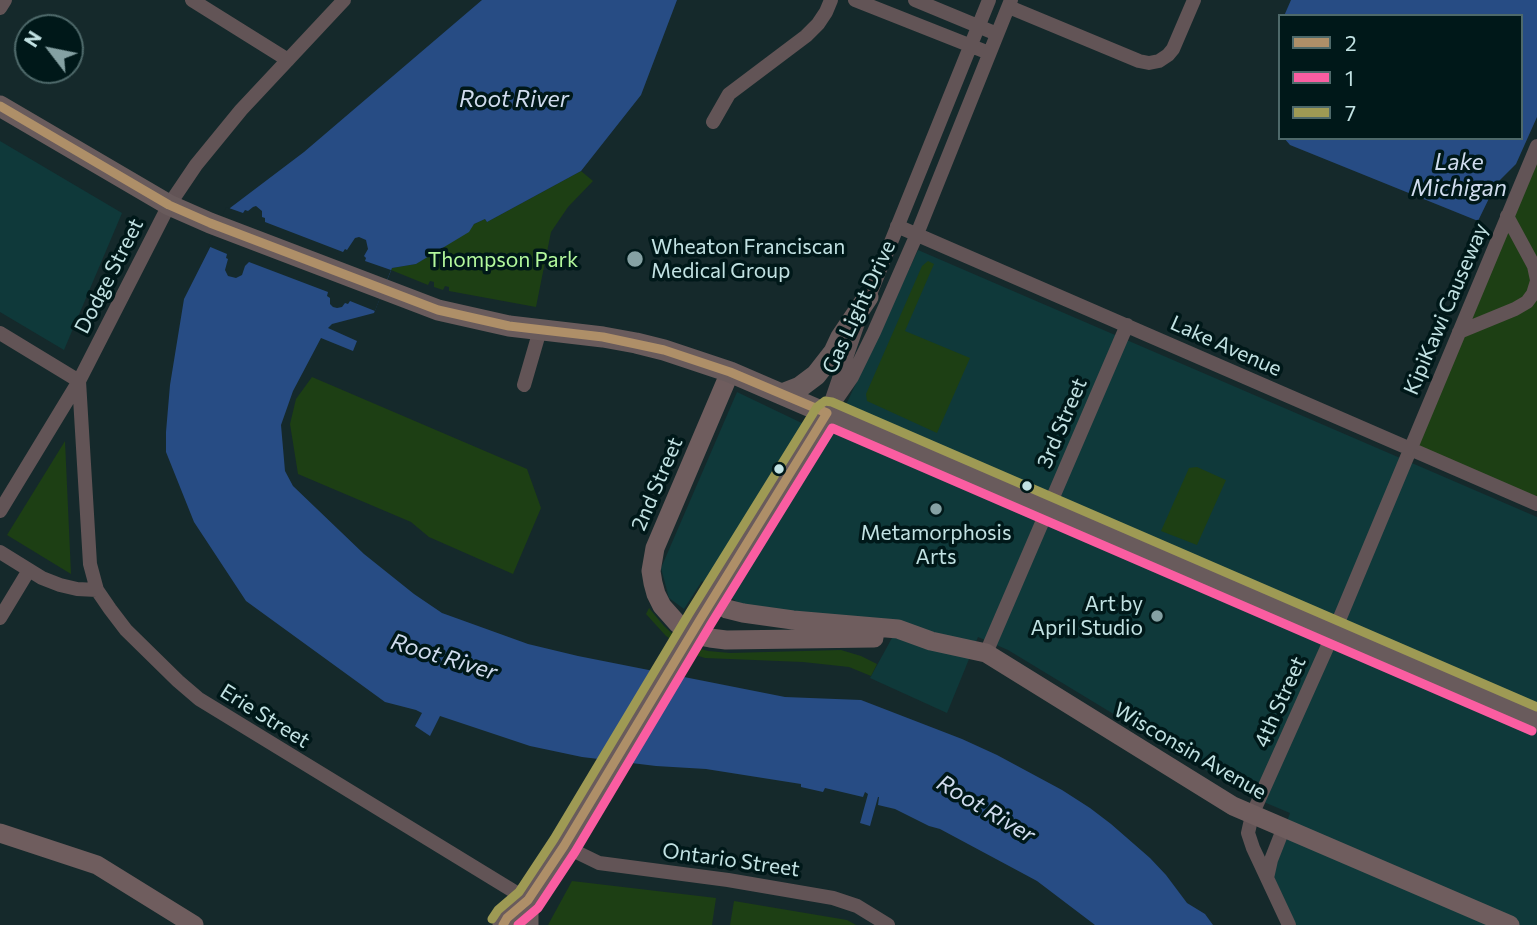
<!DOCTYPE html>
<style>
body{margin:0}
#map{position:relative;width:1537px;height:925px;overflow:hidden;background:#15292b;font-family:Commissioner,sans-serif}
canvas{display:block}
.legend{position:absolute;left:1278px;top:14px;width:245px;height:126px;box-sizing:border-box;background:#001819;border:2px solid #4e696a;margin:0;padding:9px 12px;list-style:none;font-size:21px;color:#c2e2e3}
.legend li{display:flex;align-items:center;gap:14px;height:35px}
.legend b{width:35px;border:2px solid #4e696a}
.north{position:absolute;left:14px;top:14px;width:70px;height:70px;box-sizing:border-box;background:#001819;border:2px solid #4e696a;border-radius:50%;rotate:302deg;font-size:19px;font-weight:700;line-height:28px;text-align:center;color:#c2e2e3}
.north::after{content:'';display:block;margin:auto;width:24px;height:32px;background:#85a1a3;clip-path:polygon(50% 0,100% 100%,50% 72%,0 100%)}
</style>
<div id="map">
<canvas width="1537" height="925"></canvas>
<ul class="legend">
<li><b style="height:9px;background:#ae8f68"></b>2</li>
<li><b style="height:9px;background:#fa5da1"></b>1</li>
<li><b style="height:9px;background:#9e9a54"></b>7</li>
</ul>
<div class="north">N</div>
</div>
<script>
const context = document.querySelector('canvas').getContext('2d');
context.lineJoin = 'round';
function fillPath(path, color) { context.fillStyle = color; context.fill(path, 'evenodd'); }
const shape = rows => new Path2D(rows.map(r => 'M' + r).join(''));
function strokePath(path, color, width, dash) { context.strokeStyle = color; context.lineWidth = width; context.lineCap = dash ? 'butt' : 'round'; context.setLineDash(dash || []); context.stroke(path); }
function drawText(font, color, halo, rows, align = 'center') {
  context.font = font + ' Commissioner,sans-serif'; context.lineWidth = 7; context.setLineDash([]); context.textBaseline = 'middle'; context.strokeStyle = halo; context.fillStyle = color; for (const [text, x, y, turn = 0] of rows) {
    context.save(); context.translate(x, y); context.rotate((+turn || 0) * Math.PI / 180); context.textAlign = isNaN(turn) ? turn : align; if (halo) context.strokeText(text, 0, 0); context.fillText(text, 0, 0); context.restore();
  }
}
fillPath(shape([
 [0,141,122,213,64,350,0,312],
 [918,250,1537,517,1537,925,1296,925,1272,873,1272,864,1290,813,1247,795,1008,650,978,637,947,713,870,678,898,627,746,607,702,581,684,609,669,598,661,568,737,392,831,437]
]), '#0f393a');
fillPath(shape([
 [1537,147,1537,504,1409,450],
 [581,171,593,181,568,207,551,232,536,307,449,291,449,287,445,286,443,290,434,287,434,282,430,281,428,285,391,270,392,268,416,264,469,229,474,224,485,219,487,222],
 [928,261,934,264,905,331,970,358,937,433,867,401,866,394,922,266],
 [312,377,527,469,541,508,513,574,429,537,411,522,298,474,290,424,296,399],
 [65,441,71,574,7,535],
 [1197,467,1226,480,1197,545,1161,531,1189,468],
 [649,608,664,626,678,639,694,647,708,651,730,653,841,650,861,656,877,664,871,676,849,667,803,662,705,658,692,654,666,636,646,614],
 [572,881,716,898,712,925,548,925],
 [734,901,847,920,856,925,730,925]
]), '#1d3f14');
fillPath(shape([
 [482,0,677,0,641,95,581,171,487,222,485,219,474,224,469,232,416,264,392,268,374,313,332,324,328,328,357,341,353,351,321,338,293,391,281,425,285,471,293,486,364,554,414,594,442,613,528,644,578,656,785,697,861,700,962,739,997,755,1062,790,1090,808,1111,824,1150,858,1166,875,1187,903,1205,914,1213,925,1095,925,1037,881,1024,874,940,829,929,826,895,809,878,805,879,797,878,797,870,826,860,823,868,794,865,792,863,797,825,788,823,792,801,787,801,784,706,769,656,766,582,757,530,746,440,716,430,736,415,726,422,713,416,710,385,702,246,601,194,522,166,452,166,432,170,385,184,299,230,208,304,152],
 [1291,0,1537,0,1537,117,1516,164,1496,184,1478,221,1290,145,1284,138,1521,138,1521,16,1284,16]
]), '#274c84');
fillPath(shape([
 [256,206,262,211,262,217,265,218,265,222,343,252,345,249,347,250,355,238,359,237,366,240,368,249,364,256,366,258,365,261,391,270,375,311,350,301,348,304,345,303,342,307,337,308,333,307,330,304,330,298,327,296,328,292,249,262,245,266,242,275,236,278,228,276,225,270,228,259,226,258,227,254,208,246,226,207,243,213,245,210,248,211,253,207]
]), '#15292b');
strokePath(shape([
 [192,0,288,60],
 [855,0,989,53],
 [915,0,997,34],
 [1009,7,1139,61,1149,63,1159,61,1168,55,1173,49,1194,0],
 [0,8,5,0],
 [713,122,729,94,806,36,818,24,826,12,831,0],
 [1507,216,1534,266,1537,280],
 [897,226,1537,504],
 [866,304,989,0],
 [1459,332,1515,309,1527,302,1533,294,1537,281],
 [0,333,79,381],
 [79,381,90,564,97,590,110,609,126,630,178,681,199,699,528,900],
 [524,385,540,330],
 [832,399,858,323],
 [827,413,852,377,874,332,917,234,1011,0],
 [0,511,79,381,169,205,196,165,241,110,344,0],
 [0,552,42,578,60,585,77,589,97,590],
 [0,618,29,570],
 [986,653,1127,325],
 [564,846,599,863,728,880,833,898,857,906,888,925],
 [1267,878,1271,860,1284,827],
 [1289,925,1253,848,1248,833,1252,815,1334,632,1537,146]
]), '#625456', 14);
strokePath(shape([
 [730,372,655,548,651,571,653,583,656,594,662,606,678,624,699,636,710,638,726,640,874,638],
 [712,600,727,609,743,613,793,620,898,629,931,641,986,653,1233,806,1510,925],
 [0,833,97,865,194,925]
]), '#6f5d5e', 19);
strokePath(shape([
 [0,106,169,205,210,223,438,310,509,326,603,337,636,343,664,350,730,372,1537,720],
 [782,394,800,387,816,375,834,352,841,337,868,297],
 [701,618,827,413],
 [503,925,507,918,528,900,564,846,605,779],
 [528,925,528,900]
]), '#695b5c', 21);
strokePath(shape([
 [605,779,701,618]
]), '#695b5c', 21);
strokePath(shape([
 [0,106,169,205,210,223,438,310,509,326,603,337,664,350,730,372,827,413,701,618,564,846,528,900,507,918,503,925]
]), '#ae8f68', 9);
strokePath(shape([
 [518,925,538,908,575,852,711,624,832,428,1532,731]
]), '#fa5da1', 9);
strokePath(shape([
 [492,919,498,910,519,892,554,839,690,612,817,407,825,401,832,402,1537,707]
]), '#9e9a54', 9);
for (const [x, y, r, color] of [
 [635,259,9,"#85a1a3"],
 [779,469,6,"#c2e2e3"],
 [1027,486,6,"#c2e2e3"],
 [936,509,7,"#85a1a3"],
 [1157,616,7,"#85a1a3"]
]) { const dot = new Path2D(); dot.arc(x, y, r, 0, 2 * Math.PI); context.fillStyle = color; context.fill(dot); strokePath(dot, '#001819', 2.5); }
drawText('21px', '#c2e2e3', '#001819', [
 ["Wheaton Franciscan",651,247],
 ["Medical Group",651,271],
 ["Metamorphosis",936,533,"center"],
 ["Arts",936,557,"center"],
 ["Art by",1143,604,"right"],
 ["April Studio",1143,628,"right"]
], 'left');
drawText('21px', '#b3f99d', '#001819', [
 ["Thompson Park",503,260]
]);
drawText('21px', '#c2e2e3', '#001819', [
 ["Dodge Street",109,276,-63],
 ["Gas Light Drive",859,307,-65],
 ["KipiKawi Causeway",1446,309,-67],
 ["Lake Avenue",1226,346,24],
 ["3rd Street",1062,423,-67],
 ["2nd Street",657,484,-67],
 ["4th Street",1280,702,-66],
 ["Erie Street",265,716,32],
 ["Wisconsin Avenue",1190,751,30],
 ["Ontario Street",731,860,8]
]);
drawText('italic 23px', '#d0dcee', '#001819', [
 ["Root River",514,99],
 ["Lake",1459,162],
 ["Michigan",1459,188],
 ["Root River",444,657,17],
 ["Root River",986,809,31]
]);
</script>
